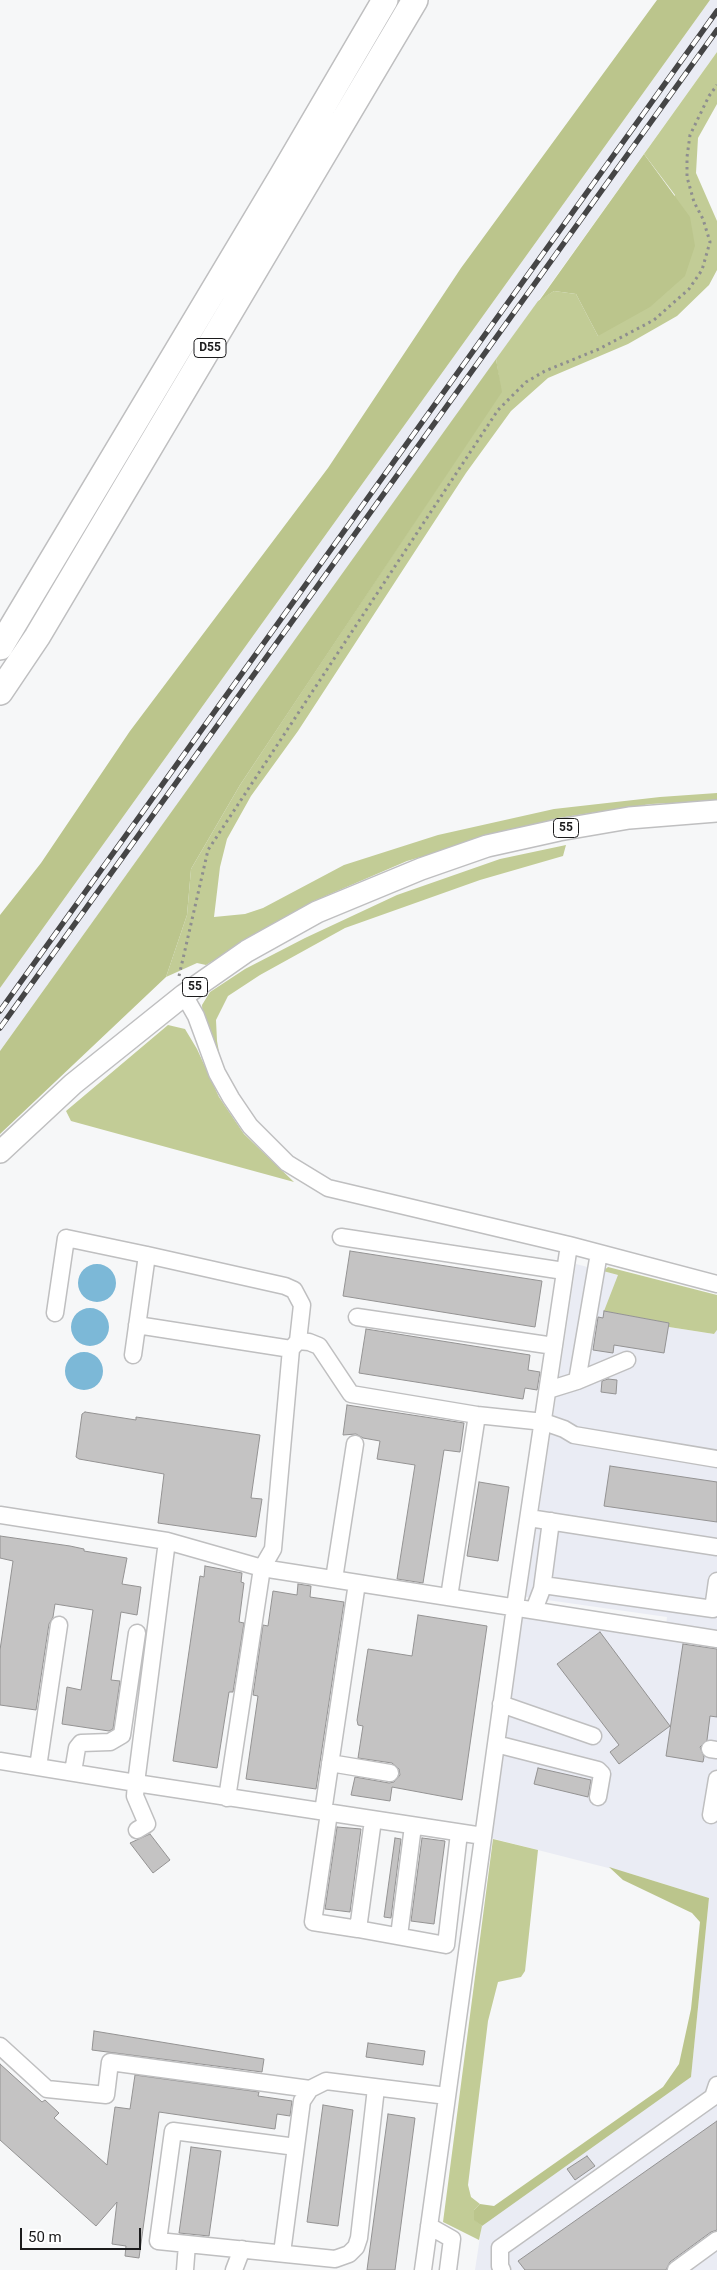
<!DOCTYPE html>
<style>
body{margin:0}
#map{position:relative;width:717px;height:2270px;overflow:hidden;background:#f6f7f8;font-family:Roboto,sans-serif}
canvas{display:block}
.scale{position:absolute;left:20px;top:2228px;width:121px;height:22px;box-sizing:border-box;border:2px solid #1b1b1c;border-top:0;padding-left:6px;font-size:15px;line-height:18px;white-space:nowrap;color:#1b1b1c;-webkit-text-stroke:4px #fff;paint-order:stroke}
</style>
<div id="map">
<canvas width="717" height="2270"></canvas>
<div class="scale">50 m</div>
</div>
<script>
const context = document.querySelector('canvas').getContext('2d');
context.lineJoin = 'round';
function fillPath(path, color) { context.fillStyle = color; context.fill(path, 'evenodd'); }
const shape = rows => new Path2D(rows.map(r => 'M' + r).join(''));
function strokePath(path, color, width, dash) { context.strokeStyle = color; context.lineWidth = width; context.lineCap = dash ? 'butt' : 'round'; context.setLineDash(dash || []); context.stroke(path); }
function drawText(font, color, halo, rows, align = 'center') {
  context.font = font + ' Roboto,sans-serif'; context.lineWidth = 5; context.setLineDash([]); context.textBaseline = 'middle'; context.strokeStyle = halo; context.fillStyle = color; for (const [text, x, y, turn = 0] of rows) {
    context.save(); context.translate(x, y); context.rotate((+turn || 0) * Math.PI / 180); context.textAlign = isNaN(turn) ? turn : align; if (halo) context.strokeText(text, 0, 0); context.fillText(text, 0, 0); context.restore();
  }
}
fillPath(shape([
 [710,0,717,0,717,52,0,1051,0,988],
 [576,1264,618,1275,670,1323,669,1327,714,1334,717,1330,717,2270,475,2270,482,2224,691,2076,709,1898,628,1873,483,1836,519,1624,523,1618,527,1616,666,1626,667,1617,526,1597]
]), '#eaecf4');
fillPath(shape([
 [717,52,717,104,698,138,696,173,717,221,717,270,709,285,677,316,628,344,548,378,511,411,466,473,298,731,251,796,227,839,220,867,214,917,245,914,263,908,344,865,438,835,554,809,660,797,717,793,717,801,651,804,558,818,407,861,314,901,206,965,197,963,166,977,187,915,191,869,240,785,501,392,496,359,538,301,554,291,576,294,598,336,675,195,644,154],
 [566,845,563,856,480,880,345,928,260,975,228,996,216,1020,217,1041,222,1068,203,1021,202,1005,210,992,245,969,305,938,397,895,500,859],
 [168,1025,185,1029,197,1049,219,1097,244,1134,294,1182,71,1121,66,1111],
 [608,1267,717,1295,717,1330,714,1334,669,1327,669,1323,604,1311,618,1275,603,1271],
 [493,1839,538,1850,525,1971,521,1977,498,1982,488,2021,468,2185,471,2197,480,2204,474,2210,474,2219,482,2226,479,2240,443,2222]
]), '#c2cc96');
fillPath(shape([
 [657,0,710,0,0,988,0,915,41,863,130,731,328,468,461,268],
 [644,154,690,217,695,246,685,276,650,307,598,336,576,294,554,291,539,301],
 [496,359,502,392,240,785,191,869,187,915,166,977,0,1134,0,1051],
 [609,1867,709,1898,691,2077,482,2226,474,2220,474,2210,480,2204,494,2206,663,2087,679,2064,691,2009,700,1922,692,1913,623,1880]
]), '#bbc58c');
fillPath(shape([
 '78 1283a19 19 0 1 1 38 0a19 19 0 1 1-38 0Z',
 '71 1327a19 19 0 1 1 38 0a19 19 0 1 1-38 0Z',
 '65 1371a19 19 0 1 1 38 0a19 19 0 1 1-38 0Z'
]), '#7cb8d7');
const building = shape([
 [350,1251,542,1281,535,1327,343,1296,350,1251],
 [604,1311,669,1323,664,1353,614,1345,613,1353,593,1350,598,1317,603,1318,604,1311],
 [366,1329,530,1355,528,1370,540,1372,537,1390,525,1388,523,1399,359,1373,366,1329],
 [608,1379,617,1380,616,1394,601,1392,602,1381,608,1379],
 [347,1405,464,1423,460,1452,444,1450,423,1583,397,1579,415,1465,377,1459,380,1441,363,1438,356,1434,343,1435,347,1405],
 [85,1412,136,1420,136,1417,260,1435,251,1498,262,1499,256,1537,158,1523,164,1474,79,1459,76,1457,82,1414,85,1412],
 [610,1466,717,1482,717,1522,604,1506,610,1466],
 [479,1482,509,1487,498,1561,467,1556,479,1482],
 [0,1536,70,1546,84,1549,84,1551,127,1558,122,1584,141,1587,137,1615,121,1612,111,1680,120,1681,113,1729,109,1731,62,1724,67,1687,81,1690,93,1610,55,1604,53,1617,49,1624,36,1710,0,1705,0,1650,13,1561,0,1558,0,1536],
 [205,1566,242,1573,241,1582,244,1583,239,1622,244,1623,233,1692,229,1692,217,1768,173,1761,200,1576,204,1577,205,1566],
 [298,1584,311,1586,310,1597,344,1602,316,1789,246,1779,258,1696,253,1695,263,1625,268,1626,273,1591,297,1595,298,1584],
 [418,1615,487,1626,462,1800,392,1787,390,1801,351,1795,355,1777,389,1783,394,1782,400,1775,399,1769,392,1763,358,1758,363,1726,358,1725,357,1720,368,1649,412,1656,418,1615],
 [600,1632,670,1726,619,1764,610,1752,619,1745,557,1664,600,1632],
 [683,1644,717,1649,717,1717,710,1716,707,1740,700,1747,704,1757,703,1762,666,1756,683,1644],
 [538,1768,591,1780,588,1797,534,1784,538,1768],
 [337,1827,361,1829,350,1912,325,1909,337,1827],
 [150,1834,170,1860,153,1873,130,1843,150,1834],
 [395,1838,401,1839,391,1918,384,1917,395,1838],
 [422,1838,445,1841,434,1924,411,1921,422,1838],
 [94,2031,264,2059,262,2072,92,2050,94,2031],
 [368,2043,425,2051,423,2065,366,2057,368,2043],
 [0,2064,42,2102,45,2100,59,2113,54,2118,107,2165,115,2107,130,2109,135,2075,259,2092,258,2096,292,2101,290,2116,277,2114,275,2129,159,2112,139,2258,125,2256,126,2246,112,2244,117,2202,96,2226,0,2140,0,2064],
 [323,2105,353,2110,338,2226,307,2222,323,2105],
 [388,2114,415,2118,395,2270,367,2270,388,2114],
 [717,2121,717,2230,711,2232,670,2262,666,2270,525,2270,518,2261,717,2121],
 [191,2147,221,2151,209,2236,179,2233,191,2147],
 [587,2156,595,2166,575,2180,567,2169,587,2156]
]);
fillPath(building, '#c4c3c3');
strokePath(building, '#949393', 1);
const minor = shape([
 [184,995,196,1016,217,1073,231,1098,250,1126,287,1163,328,1188,569,1245,717,1284],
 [341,1237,564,1271],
 [55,1313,66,1238,147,1255],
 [357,1317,554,1346],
 [137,1325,291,1349],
 [298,1341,309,1342,319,1346,351,1394,477,1415,544,1422,564,1429,574,1435,717,1459],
 [133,1355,147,1255,285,1286,294,1290,302,1305,298,1341,291,1349,273,1549,262,1568,227,1798],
 [577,1381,599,1253],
 [548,1390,577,1381,627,1360],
 [0,1515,167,1541,262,1568,717,1639],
 [529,1518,717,1547],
 [167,1541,136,1783,483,1836],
 [334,1579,355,1444],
 [543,1585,713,1609,717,1581],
 [449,1597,477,1415],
 [534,1610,542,1589,551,1521],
 [501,1704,593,1736],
 [496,1744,598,1770,602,1774,598,1797],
 [710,1749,717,1750],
 [0,1761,136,1783,135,1796,147,1824,137,1830],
 [330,1763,390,1773],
 [38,1767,59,1625],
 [73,1772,77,1748,81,1743,110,1742,122,1735,137,1633],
 [323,1812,357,1583],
 [329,1813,313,1922,358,1929],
 [711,1815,717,1779],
 [373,1820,358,1929,446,1945,459,1833],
 [399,1936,413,1826],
 [0,2046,47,2089,106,2095,110,2062,310,2089],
 [296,2147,173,2131,158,2241,335,2259,349,2254,356,2247,359,2238,376,2088],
 [429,2226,452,2239,448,2270],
 [282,2253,302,2101,310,2089,326,2081,447,2096],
 [185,2270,187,2244],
 [234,2270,242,2249],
 [423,2270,515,1607,569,1245],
 [502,2270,500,2266,500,2248,713,2097,717,2085],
 [676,2270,717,2240]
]);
const major = shape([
 [0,1152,73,1084,184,995,247,951,317,912,421,869,487,846,559,830,629,818,717,811]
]);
const highway = shape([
 [0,647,282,176,385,0],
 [0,692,37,637,415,0]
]);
strokePath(minor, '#bfbfc0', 19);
strokePath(major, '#bfbfc0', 24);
strokePath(highway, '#bfbfc0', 28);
strokePath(shape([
 [179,976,208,850,498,410,526,382,545,371,599,349,654,320,689,289,702,270,710,242,703,219,694,202,687,177,687,157,690,135,709,96,717,85]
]), '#8e8e8f', 3, [2.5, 4]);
strokePath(minor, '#fff', 16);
strokePath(major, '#fff', 21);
strokePath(highway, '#fff', 25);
const rail = shape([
 [0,1011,717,11],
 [0,1028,717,30]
]);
strokePath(rail, '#454546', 5.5);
strokePath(rail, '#fff', 4, [11]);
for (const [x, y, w] of [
 [210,348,32],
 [566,828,25],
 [195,987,25]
]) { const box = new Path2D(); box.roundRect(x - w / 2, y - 9.5, w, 19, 4); context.fillStyle = '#fff'; context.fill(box); strokePath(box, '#1b1b1c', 1); }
drawText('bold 12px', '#1b1b1c', null, [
 ["D55",210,348],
 ["55",566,828],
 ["55",195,987]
]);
</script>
